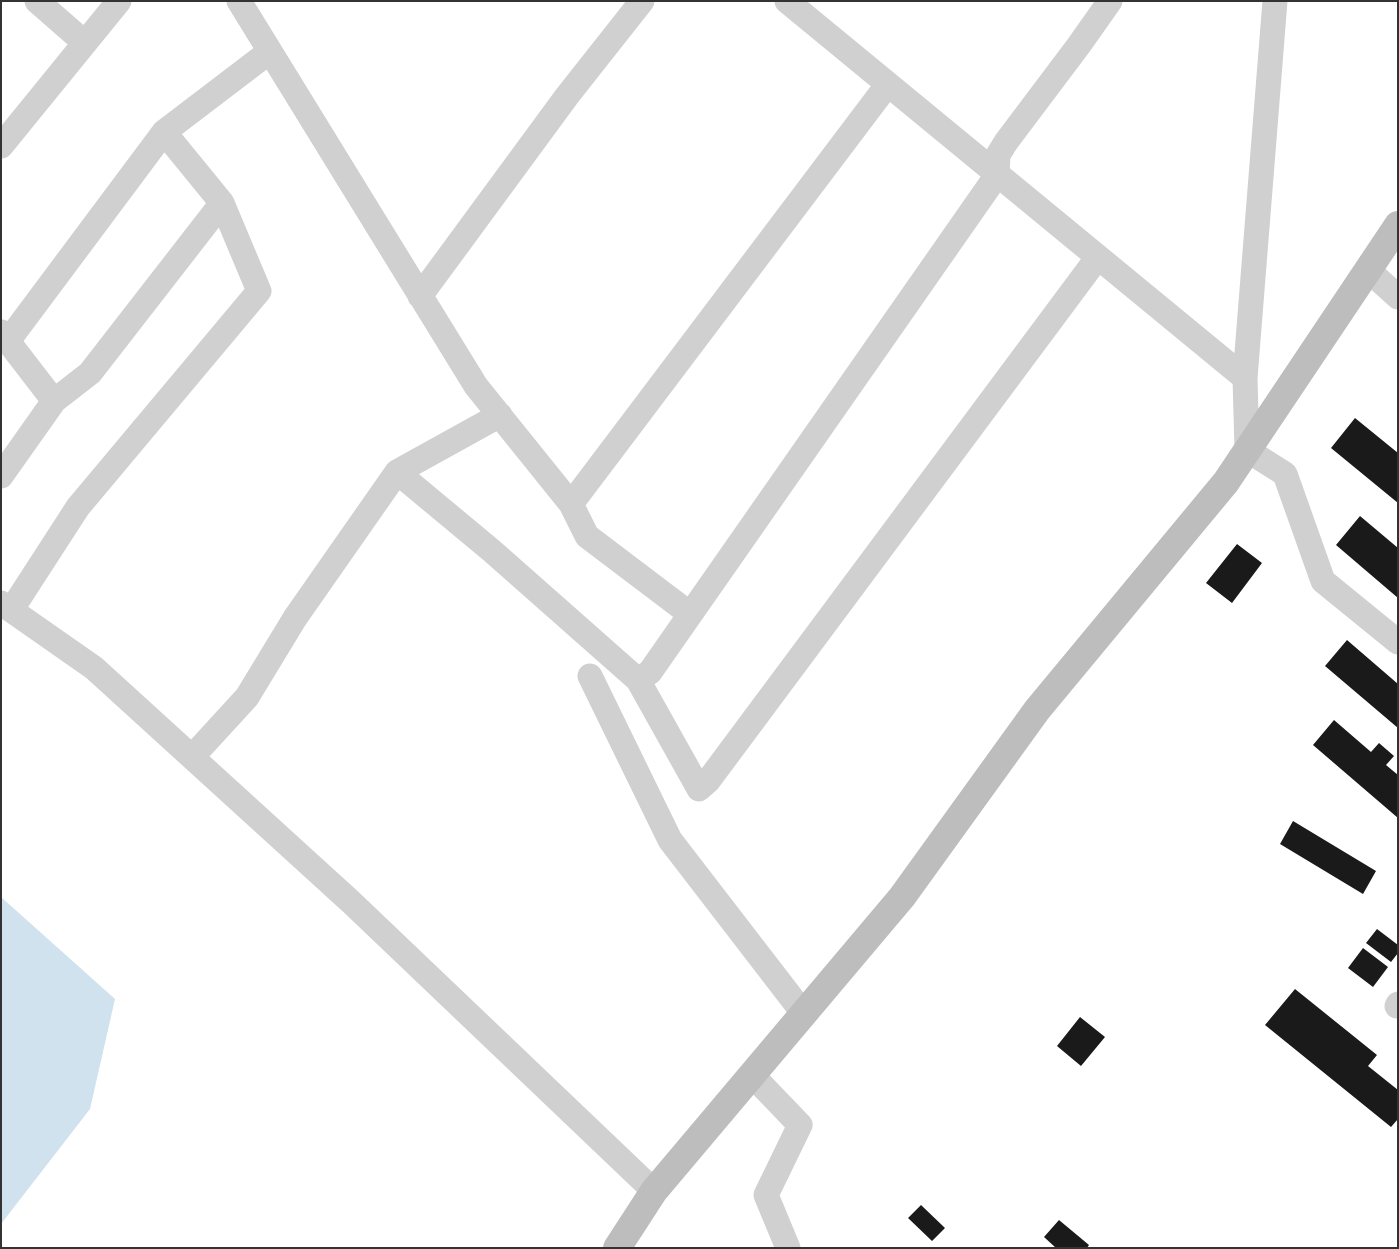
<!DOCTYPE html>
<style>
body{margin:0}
#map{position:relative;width:1399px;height:1249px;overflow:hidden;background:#fff;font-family:Commissioner,sans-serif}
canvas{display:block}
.frame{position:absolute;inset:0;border:2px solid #333;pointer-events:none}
</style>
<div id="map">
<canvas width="1399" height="1249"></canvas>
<div class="frame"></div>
</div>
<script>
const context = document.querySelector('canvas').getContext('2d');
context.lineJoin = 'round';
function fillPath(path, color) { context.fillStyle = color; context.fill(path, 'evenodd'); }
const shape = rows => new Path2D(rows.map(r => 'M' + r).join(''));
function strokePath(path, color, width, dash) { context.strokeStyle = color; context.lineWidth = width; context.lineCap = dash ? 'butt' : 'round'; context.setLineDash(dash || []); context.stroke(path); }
fillPath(shape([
 [1,897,115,999,90,1109,1,1224]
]), '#cfe2ee');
fillPath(shape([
 [1355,418,1398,453,1398,503,1331,448],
 [1360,516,1398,548,1398,598,1336,545],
 [1237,544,1262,563,1232,603,1206,583],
 [1347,640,1398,684,1398,728,1325,666],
 [1334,720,1371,752,1379,743,1394,756,1386,765,1398,775,1398,818,1313,745],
 [1293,821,1376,871,1363,894,1280,844],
 [1377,929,1398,945,1398,953,1391,962,1366,943],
 [1363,948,1388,967,1373,987,1348,968],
 [1295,989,1377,1055,1368,1066,1398,1090,1398,1119,1391,1127,1265,1025],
 [1080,1017,1105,1037,1081,1066,1057,1046],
 [921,1205,945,1228,932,1241,908,1218],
 [1059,1220,1089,1245,1087,1248,1056,1248,1044,1237]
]), '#1a1a1a');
strokePath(shape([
 [37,1,85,43],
 [239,1,476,386,571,504,888,84],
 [787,1,1245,378],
 [1275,1,1245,378,1247,450,1285,474,1323,581,1398,642],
 [1,146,119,1],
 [1098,257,708,781,699,789,638,680,650,672,997,175,998,155,1006,142,1079,45,1110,1],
 [1368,270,1398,297],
 [420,296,567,96,642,1],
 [1,332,54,401,1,476],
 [8,341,164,132,269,52],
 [54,401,90,373,222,203,164,132],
 [397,472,492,551,638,680],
 [571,504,587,536,690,614],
 [1,603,94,668,351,902,654,1191],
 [12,609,78,507,259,291,222,203],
 [590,676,670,840,804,1014],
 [192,757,247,697,295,618,397,472,500,415],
 [1397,1006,1398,1004],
 [752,1075,800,1125,766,1195,788,1248]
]), '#d0d0d0', 25);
strokePath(shape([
 [617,1248,654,1191,902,897,1037,710,1226,482,1398,225]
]), '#bdbdbd', 28);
</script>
